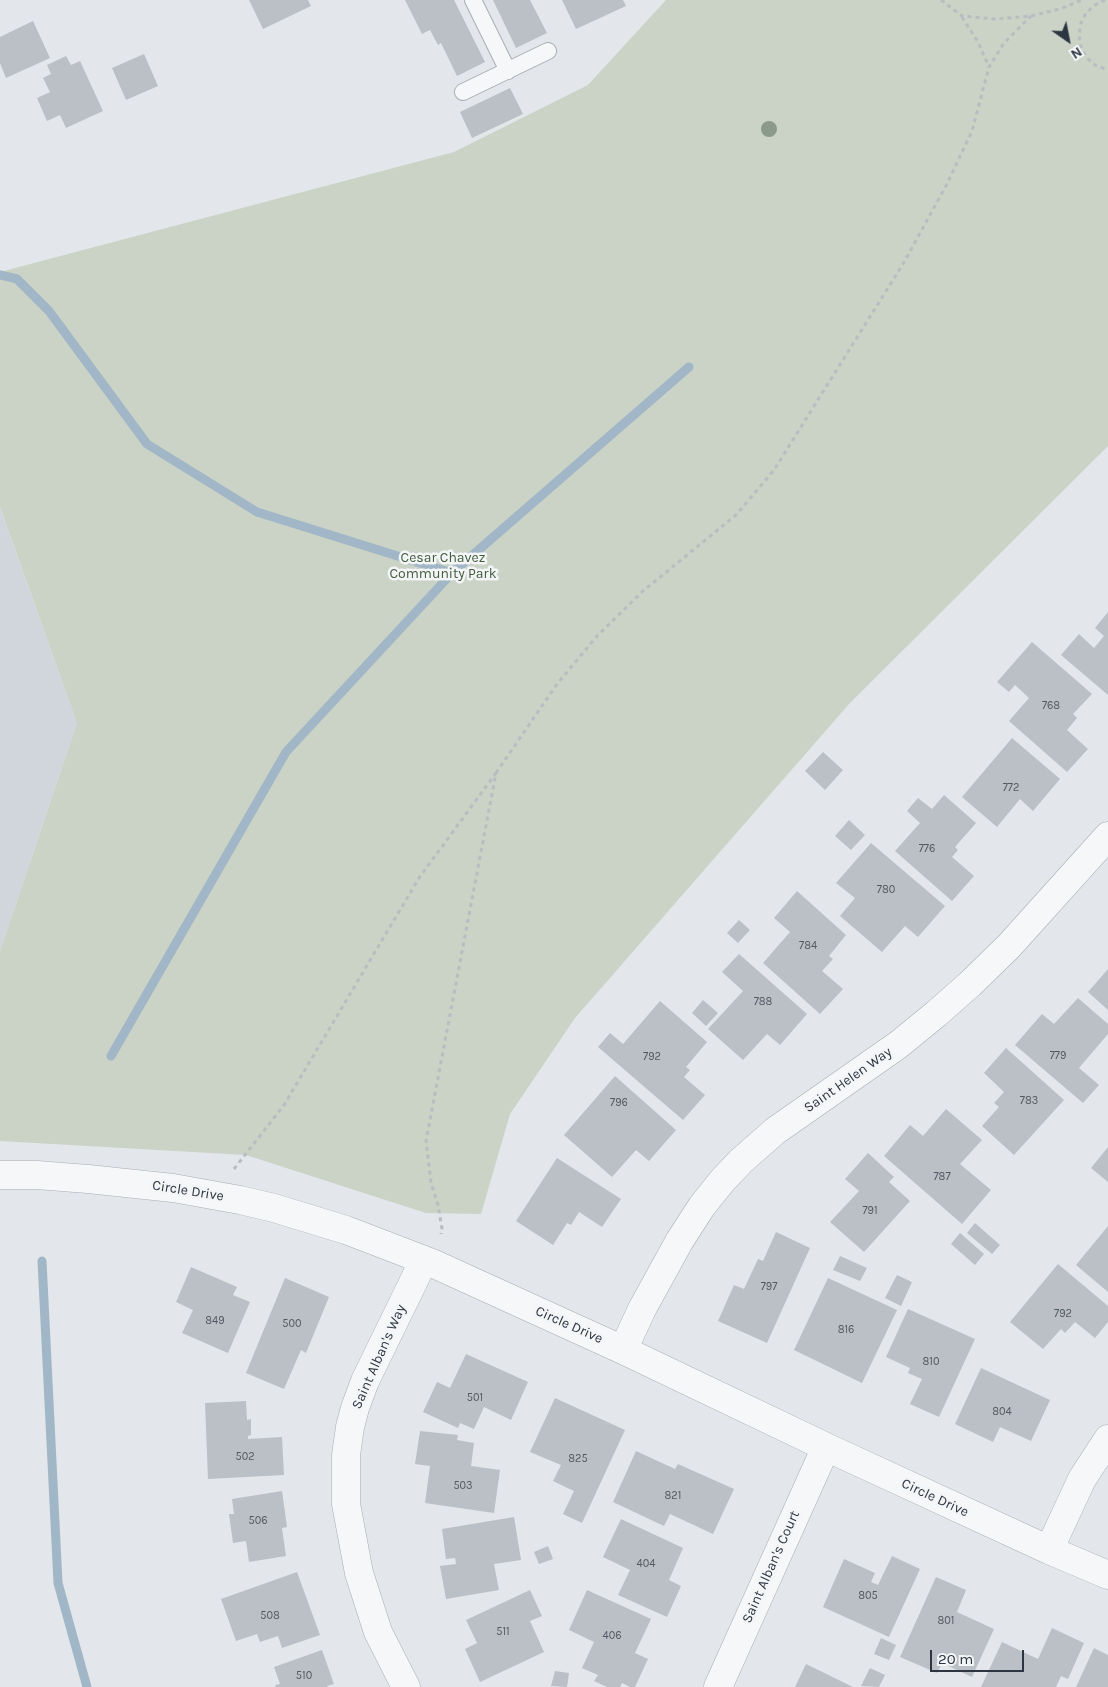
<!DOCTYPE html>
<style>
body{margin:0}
#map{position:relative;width:1108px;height:1687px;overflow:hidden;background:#e3e6ea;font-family:Karla,sans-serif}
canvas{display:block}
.north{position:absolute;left:1043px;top:15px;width:50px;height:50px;-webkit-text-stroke:4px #f3f5f7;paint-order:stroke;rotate:147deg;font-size:14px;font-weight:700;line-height:20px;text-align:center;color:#2c3541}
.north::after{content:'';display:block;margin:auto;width:18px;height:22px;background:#2c3541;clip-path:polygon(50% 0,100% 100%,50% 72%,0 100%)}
.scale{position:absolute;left:930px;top:1650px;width:94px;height:22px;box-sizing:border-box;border:2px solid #2c3541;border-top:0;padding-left:6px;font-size:15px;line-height:18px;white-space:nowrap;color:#2c3541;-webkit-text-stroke:4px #f3f5f7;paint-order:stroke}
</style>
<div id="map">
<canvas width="1108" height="1687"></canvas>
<div class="north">N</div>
<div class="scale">20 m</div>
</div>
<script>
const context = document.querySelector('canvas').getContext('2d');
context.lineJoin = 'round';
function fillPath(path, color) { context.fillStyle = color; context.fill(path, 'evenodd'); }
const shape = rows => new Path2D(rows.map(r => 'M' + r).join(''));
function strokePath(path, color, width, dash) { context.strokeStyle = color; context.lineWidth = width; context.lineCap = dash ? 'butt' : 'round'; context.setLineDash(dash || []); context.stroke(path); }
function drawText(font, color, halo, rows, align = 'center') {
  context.font = font + ' Karla,sans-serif'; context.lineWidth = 5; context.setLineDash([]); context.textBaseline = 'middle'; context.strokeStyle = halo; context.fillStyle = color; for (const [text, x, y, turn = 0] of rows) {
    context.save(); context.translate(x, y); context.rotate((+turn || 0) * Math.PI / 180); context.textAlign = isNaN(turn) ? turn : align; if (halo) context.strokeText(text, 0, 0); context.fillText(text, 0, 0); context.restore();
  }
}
fillPath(shape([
 [0,508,77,723,0,952]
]), '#d1d6dc');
fillPath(shape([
 [666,0,1108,0,1108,446,849,704,575,1018,510,1114,481,1214,426,1213,246,1155,0,1141,0,952,77,723,0,507,0,272,454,152,588,85]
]), '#cad3c5');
strokePath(shape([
 [0,275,17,279,49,311,147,444,257,512,452,573],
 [111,1056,286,752,452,573,689,367],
 [42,1261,58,1583,87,1687]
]), '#a1b6c7', 9);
fillPath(shape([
 [249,0,308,0,311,6,263,29],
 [405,0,454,0,485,62,457,76,441,43,438,45,430,30,422,34],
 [493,0,530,0,547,33,516,48],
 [562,0,623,0,626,6,576,29],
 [33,21,50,58,6,78,0,63,0,37],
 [144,54,158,86,126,100,112,68],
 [66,56,71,65,80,61,103,111,66,128,60,115,47,121,37,98,50,92,43,78,51,74,47,65],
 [510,88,523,114,472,138,460,112],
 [1108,612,1108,695,1061,655,1079,634,1094,648,1104,636,1095,628],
 [1032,642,1092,694,1073,714,1077,718,1067,730,1088,749,1067,772,1009,721,1029,698,1015,685,1009,692,997,682],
 [1012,738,1060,779,1033,811,1020,799,997,827,962,797],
 [823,752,843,770,825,790,805,771],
 [944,795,976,823,955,847,958,850,952,857,974,876,952,901,895,851,920,823,907,811,918,798,932,809],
 [849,820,865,835,851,850,835,836],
 [871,843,945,906,918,937,905,926,882,952,840,916,855,898,836,883],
 [797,891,846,935,829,956,833,959,822,971,843,989,820,1014,763,963,790,932,774,918],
 [739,920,750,930,738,943,727,933],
 [739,954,807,1014,780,1045,767,1034,743,1060,708,1029,743,991,722,972],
 [1108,969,1108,1010,1088,992],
 [1078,998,1108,1024,1108,1034,1079,1068,1099,1085,1083,1103,1015,1045,1042,1014,1054,1024],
 [703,1000,718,1013,706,1026,692,1013],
 [660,1001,707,1042,686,1067,690,1070,684,1077,705,1095,683,1120,598,1047,610,1033,623,1044],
 [1006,1048,1064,1100,1014,1155,982,1126,999,1107,994,1103,1004,1092,984,1073],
 [615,1076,676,1130,649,1161,636,1150,612,1177,564,1135],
 [946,1109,982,1140,960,1164,991,1190,962,1224,884,1156,910,1125,923,1136],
 [1108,1147,1108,1182,1091,1168],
 [868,1153,894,1177,889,1182,910,1201,864,1252,830,1222,859,1191,845,1179],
 [557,1158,621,1199,602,1227,579,1212,571,1225,567,1223,553,1245,516,1221],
 [975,1223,1000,1245,992,1254,967,1233],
 [1108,1226,1108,1292,1076,1265],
 [776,1232,810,1248,767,1343,718,1321,734,1285,744,1289,758,1259,763,1261],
 [960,1233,984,1254,975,1265,951,1244],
 [840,1256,867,1268,860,1281,833,1270],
 [1058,1264,1108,1306,1108,1322,1095,1338,1075,1322,1065,1333,1061,1329,1043,1349,1010,1322],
 [191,1267,237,1287,233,1295,250,1302,228,1353,182,1333,193,1310,176,1302],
 [897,1275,912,1282,901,1306,885,1298],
 [285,1278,329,1297,306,1353,301,1350,284,1389,246,1373],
 [828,1278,897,1310,862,1383,794,1350],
 [908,1309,975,1339,939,1417,910,1404,922,1379,908,1373,910,1368,886,1357],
 [466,1354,528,1382,511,1420,484,1407,474,1429,460,1423,458,1428,423,1412,437,1382,450,1388],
 [981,1368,1050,1400,1031,1441,1000,1427,993,1442,955,1424],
 [555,1398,625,1430,582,1523,563,1514,574,1491,553,1481,561,1465,530,1452],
 [246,1401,247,1420,251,1419,251,1435,248,1436,248,1439,282,1437,284,1475,208,1479,205,1403],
 [420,1431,458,1435,457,1440,474,1443,471,1466,500,1470,494,1513,425,1503,430,1466,415,1464],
 [636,1451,675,1469,678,1464,734,1489,713,1534,670,1514,664,1526,613,1502],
 [282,1491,287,1527,282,1528,286,1556,249,1562,246,1541,233,1543,229,1514,234,1514,232,1499],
 [514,1517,521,1560,494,1564,499,1590,446,1599,440,1566,456,1564,455,1558,446,1559,442,1529],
 [621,1519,683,1548,669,1580,681,1586,667,1617,618,1595,630,1570,603,1557],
 [548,1546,553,1559,539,1564,534,1552],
 [892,1556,920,1569,889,1637,823,1607,844,1559,875,1573,871,1582,878,1585],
 [297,1572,320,1635,282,1648,278,1636,260,1642,257,1634,236,1641,221,1599],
 [936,1577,966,1590,957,1612,994,1629,972,1677,942,1663,937,1673,900,1657],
 [530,1590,542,1616,530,1621,544,1652,480,1682,465,1649,477,1643,466,1620],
 [587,1590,651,1619,635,1653,648,1659,635,1687,630,1687,622,1683,620,1687,607,1687,594,1681,598,1675,582,1668,594,1642,569,1630],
 [1052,1628,1084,1643,1068,1679,1061,1676,1056,1687,981,1687,1002,1642,1038,1659],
 [881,1638,896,1645,889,1660,874,1654],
 [1094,1648,1108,1655,1108,1687,1076,1687],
 [322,1650,334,1684,327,1686,328,1687,276,1687,275,1685,280,1684,274,1667],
 [806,1664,853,1687,795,1687],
 [870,1668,885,1675,879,1687,861,1686],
 [555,1671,569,1673,567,1687,551,1686]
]), '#bbc0c6');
const lane = shape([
 [473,0,508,71],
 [463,92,548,51]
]);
const street = shape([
 [0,1175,37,1175,88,1179,173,1188,240,1200,274,1208,346,1230,432,1263,623,1350,826,1447,1049,1550,1108,1575],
 [623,1350,642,1309,680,1240,702,1206,722,1181,741,1161,775,1131,898,1045,936,1014,970,984,1009,946,1108,836],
 [1049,1550,1082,1479,1108,1439],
 [406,1687,378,1632,359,1573,346,1504,346,1455,350,1427,355,1408,365,1381,424,1260],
 [718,1687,826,1447]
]);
strokePath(lane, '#a8adb4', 18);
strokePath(street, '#a8adb4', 29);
strokePath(shape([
 [941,0,962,16,995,19,1031,16,1060,9,1082,0],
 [1105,0,1095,5,1086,13,1081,23,1079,35,1081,47,1086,57,1095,65,1108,70],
 [962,17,978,42,989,67],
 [496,773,557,684,598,635,643,591,736,515,774,470,903,264,947,184,972,131,989,67,1004,43,1031,16],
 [234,1169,284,1105,419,878,496,773,426,1141,431,1183,438,1205,442,1229,441,1234]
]), '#b9bdc2', 3, [4, 4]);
strokePath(lane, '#f6f7f9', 16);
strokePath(street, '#f6f7f9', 28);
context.fillStyle = '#8b9a8a';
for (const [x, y] of [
 [769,129]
]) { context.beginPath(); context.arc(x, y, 8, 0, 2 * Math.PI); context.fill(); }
drawText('11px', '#505862', null, [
 ["768",1051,706],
 ["772",1011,788],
 ["776",927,849],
 ["780",886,890],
 ["784",808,946],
 ["788",763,1002],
 ["779",1058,1056],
 ["792",652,1057],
 ["783",1029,1101],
 ["796",619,1103],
 ["787",942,1177],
 ["791",870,1211],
 ["797",769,1287],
 ["792",1063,1314],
 ["849",215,1321],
 ["500",292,1324],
 ["816",846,1330],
 ["810",931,1362],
 ["501",475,1398],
 ["804",1002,1412],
 ["502",245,1457],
 ["825",578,1459],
 ["503",463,1486],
 ["821",673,1496],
 ["506",258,1521],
 ["404",646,1564],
 ["805",868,1596],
 ["508",270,1616],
 ["801",946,1621],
 ["511",503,1632],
 ["406",612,1636],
 ["510",304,1676]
]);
drawText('14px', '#435c3b', '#f3f5f7', [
 ["Cesar Chavez",443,558],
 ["Community Park",443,574]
]);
drawText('14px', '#2c3541', '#f3f5f7', [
 ["Saint Helen Way",848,1080,-35],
 ["Circle Drive",188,1191,9],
 ["Circle Drive",569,1325,24],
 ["Saint Alban's Way",379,1357,-66],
 ["Circle Drive",935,1498,25],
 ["Saint Alban's Court",771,1567,-66]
]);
</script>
